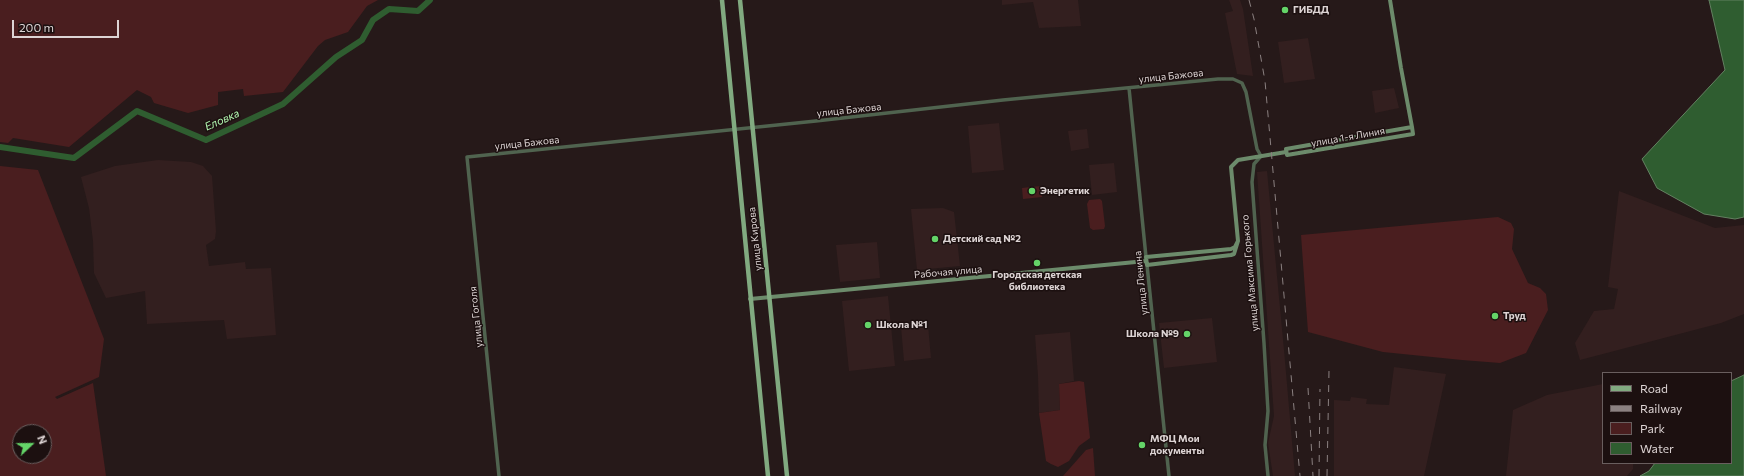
<!DOCTYPE html>
<meta charset="utf-8">
<style>
body{margin:0}
#map{position:relative;width:1744px;height:476px;overflow:hidden;background:#261919;font-family:Commissioner,sans-serif}
canvas{display:block}
.legend{position:absolute;left:1602px;top:372px;width:130px;height:92px;box-sizing:border-box;background:#1c1010;border:1px solid #695e5e;margin:0;padding:5px 7px;list-style:none;font-size:12px;color:#ddd4d4}
.legend li{display:flex;align-items:center;gap:8px;height:20px}
.legend b{width:20px;border:1px solid #695e5e}
.north{position:absolute;left:12px;top:424px;width:40px;height:40px;box-sizing:border-box;background:#1c1010;border:1px solid #695e5e;border-radius:50%;rotate:68deg;font-size:11px;font-weight:700;line-height:16px;text-align:center;color:#ddd4d4}
.north::after{content:'';display:block;margin:auto;width:14px;height:18px;background:#64d468;clip-path:polygon(50% 0,100% 100%,50% 72%,0 100%)}
.scale{position:absolute;left:12px;top:20px;width:107px;height:18px;box-sizing:border-box;border:2px solid #ddd4d4;border-top:0;padding-left:5px;font-size:12px;line-height:14px;white-space:nowrap;color:#ddd4d4;-webkit-text-stroke:3px #1c1010;paint-order:stroke}
</style>
<div id="map">
<canvas width="1744" height="476"></canvas>
<ul class="legend">
<li><b style="height:5px;background:#81aa80"></b>Road</li>
<li><b style="height:5px;background:#8b8181"></b>Railway</li>
<li><b style="height:11px;background:#4a1e1f"></b>Park</li>
<li><b style="height:11px;background:#2f5d30"></b>Water</li>
</ul>
<div class="north">N</div>
<div class="scale">200 m</div>
</div>
<script>
const context = document.querySelector('canvas').getContext('2d');
context.lineJoin = 'round';
function fillPath(path, color) { context.fillStyle = color; context.fill(path, 'evenodd'); }
const shape = rows => new Path2D(rows.map(r => 'M' + r).join(''));
function strokePath(path, color, width, dash) { context.strokeStyle = color; context.lineWidth = width; context.lineCap = dash ? 'butt' : 'round'; context.setLineDash(dash || []); context.stroke(path); }
function drawText(font, color, halo, rows, align = 'center') {
  context.font = font + ' Commissioner,sans-serif'; context.lineWidth = 3; context.setLineDash([]); context.textBaseline = 'middle'; context.strokeStyle = halo; context.fillStyle = color; for (const [text, x, y, turn = 0] of rows) {
    context.save(); context.translate(x, y); context.rotate((+turn || 0) * Math.PI / 180); context.textAlign = isNaN(turn) ? turn : align; if (halo) context.strokeText(text, 0, 0); context.fillText(text, 0, 0); context.restore();
  }
}
fillPath(shape([
 [1002,0,1078,0,1081,26,1039,28,1033,2,1002,5],
 [1229,0,1240,0,1243,9,1253,76,1237,74,1225,13,1233,11],
 [1308,38,1315,79,1284,83,1278,42],
 [1394,88,1399,108,1375,113,1372,91],
 [999,123,1004,170,972,173,968,126],
 [1087,129,1089,148,1071,151,1068,131],
 [158,160,191,162,203,166,212,176,216,231,215,239,206,245,209,266,245,262,246,269,271,268,276,335,227,339,224,320,147,324,145,291,106,298,94,273,93,241,89,208,81,177,115,166],
 [1114,163,1117,192,1092,195,1089,165],
 [1267,171,1284,350,1295,476,1273,476,1268,443,1274,416,1257,172],
 [1619,191,1715,228,1744,225,1744,314,1721,323,1580,360,1575,343,1594,311,1614,309,1618,289,1608,287],
 [943,208,954,212,960,266,917,270,911,209],
 [877,242,880,278,840,282,836,245],
 [888,296,895,366,849,371,842,301],
 [1212,318,1217,362,1164,368,1159,323],
 [928,325,931,358,904,361,901,327],
 [1070,332,1074,381,1059,384,1060,410,1039,413,1038,376,1035,335],
 [1394,367,1446,374,1424,476,1334,476,1334,400,1350,401,1351,397,1367,399,1366,404,1389,405],
 [1603,384,1603,463,1633,463,1633,469,1627,476,1506,476,1513,410,1547,395]
]), '#331f1f');
fillPath(shape([
 [0,0,378,0,367,6,348,32,325,40,318,46,283,92,244,96,243,89,218,92,218,105,188,113,154,103,151,97,137,90,69,147,13,138,8,143,0,142],
 [0,166,38,170,104,339,99,377,55,397,57,399,93,383,106,476,0,476],
 [20,432,44,432,44,456,20,456],
 [1041,186,1042,197,1023,199,1022,188],
 [1100,199,1102,201,1105,226,1104,229,1093,230,1090,228,1087,204,1089,200],
 [1498,217,1511,223,1514,229,1512,249,1528,283,1540,288,1546,294,1548,310,1526,353,1500,363,1462,360,1383,352,1308,332,1301,235],
 [1079,381,1084,382,1090,438,1079,446,1069,461,1058,467,1051,464,1046,461,1039,413,1060,410,1059,384],
 [1093,448,1095,476,1063,476,1086,450]
]), '#4a1e1f');
const water = shape([
 [1709,0,1744,0,1744,217,1735,219,1704,214,1657,188,1642,159,1725,70,1709,0],
 [1744,375,1744,476,1640,476,1649,471,1655,463,1731,463,1731,381,1744,375]
]);
fillPath(water, '#2f5d30');
strokePath(water, '#638161', 1);
strokePath(shape([
 [0,147,74,158,137,111,206,140,283,104,336,57,362,40,373,20,389,9,418,11,430,0]
]), '#2f5d30', 6);
strokePath(shape([
 [1129,88,1146,257],
 [1147,265,1169,476],
 [499,476,467,157,816,121,1003,100,1218,79,1233,79,1242,83,1246,92,1257,149,1261,156,1254,164,1252,182,1264,343,1268,411,1265,445,1268,476]
]), '#50634f', 3.5);
strokePath(shape([
 [1390,0,1401,68,1412,127,1413,134,1287,155,1286,149,1412,127],
 [1238,241,1235,247,1231,249,1146,257,1147,265,1231,255,1234,254,1238,241,1231,167,1238,160,1286,152],
 [750,299,1146,261]
]), '#6c8b6b', 4);
strokePath(shape([
 [722,0,768,476],
 [740,0,787,476]
]), '#81aa80', 4.5);
strokePath(shape([
 [1249,0,1254,19,1265,81,1300,476],
 [1308,388,1313,476],
 [1319,476,1320,389],
 [1327,476,1329,371]
]), '#8b8181', 1, [7, 7]);
for (const [x, y, r, color] of [
 [1285,10,4,"#64d468"],
 [1032,191,4,"#64d468"],
 [935,239,4,"#64d468"],
 [1037,263,4,"#64d468"],
 [1495,316,4,"#64d468"],
 [868,325,4,"#64d468"],
 [1187,334,4,"#64d468"],
 [1142,445,4,"#64d468"]
]) { const dot = new Path2D(); dot.arc(x, y, r, 0, 2 * Math.PI); context.fillStyle = color; context.fill(dot); strokePath(dot, '#1c1010', 1.5); }
drawText('bold 10px', '#ddd4d4', '#1c1010', [
 ["ГИБДД",1293,10],
 ["Энергетик",1040,191],
 ["Детский сад №2",943,239],
 ["Городская детская",1037,275,"center"],
 ["библиотека",1037,287,"center"],
 ["Труд",1503,316],
 ["Школа №1",876,325],
 ["Школа №9",1179,334,"right"],
 ["МФЦ Мои",1150,439],
 ["документы",1150,451]
], 'left');
drawText('10px', '#ddd4d4', '#1c1010', [
 ["улица Бажова",1171,76,-6],
 ["улица Бажова",849,110,-6],
 ["улица 1-я Линия",1348,137,-10],
 ["улица Бажова",527,143,-6],
 ["улица Кирова",755,239,-96],
 ["Рабочая улица",948,272,-5],
 ["улица Максима Горького",1250,273,-95],
 ["улица Ленина",1141,283,-96],
 ["улица Гоголя",476,317,-96]
]);
drawText('italic 11px', '#b3f9b2', '#1c1010', [
 ["Еловка",222,120,-24]
]);
</script>
